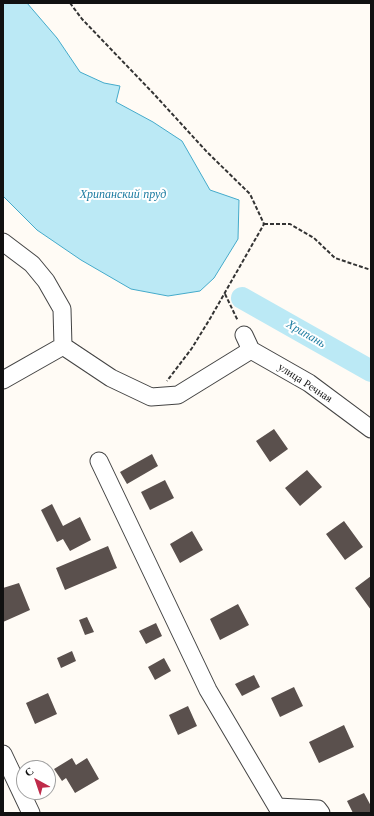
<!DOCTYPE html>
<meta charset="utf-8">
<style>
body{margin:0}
#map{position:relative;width:374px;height:816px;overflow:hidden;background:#fffbf5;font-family:"Libre Baskerville",serif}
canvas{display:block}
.frame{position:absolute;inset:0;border:4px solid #111;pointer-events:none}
.north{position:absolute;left:16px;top:760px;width:40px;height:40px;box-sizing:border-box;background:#fff;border:1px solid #a0a0a0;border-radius:50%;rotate:320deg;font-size:11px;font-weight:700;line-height:16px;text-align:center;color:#111}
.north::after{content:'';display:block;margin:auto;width:14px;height:18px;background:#bf2b4a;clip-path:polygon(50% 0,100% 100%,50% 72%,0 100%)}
</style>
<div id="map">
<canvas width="374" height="816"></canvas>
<div class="frame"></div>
<div class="north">С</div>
</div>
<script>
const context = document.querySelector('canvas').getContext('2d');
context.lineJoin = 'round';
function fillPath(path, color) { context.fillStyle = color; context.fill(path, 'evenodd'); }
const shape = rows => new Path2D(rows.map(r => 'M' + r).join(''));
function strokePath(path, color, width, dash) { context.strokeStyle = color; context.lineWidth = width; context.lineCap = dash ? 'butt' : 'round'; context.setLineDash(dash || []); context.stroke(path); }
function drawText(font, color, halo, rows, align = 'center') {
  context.font = font + ' "Libre Baskerville",serif'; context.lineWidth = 4; context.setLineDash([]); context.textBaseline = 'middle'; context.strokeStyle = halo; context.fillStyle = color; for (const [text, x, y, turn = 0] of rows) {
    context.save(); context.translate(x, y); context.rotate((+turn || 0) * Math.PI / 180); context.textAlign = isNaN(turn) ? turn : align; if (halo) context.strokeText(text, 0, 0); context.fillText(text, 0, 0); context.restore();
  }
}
const water = shape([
 [3,3,27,3,57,38,80,72,104,83,120,86,116,102,153,122,182,141,210,190,239,200,238,239,214,278,200,291,168,296,131,289,81,260,37,230,3,196,3,3]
]);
fillPath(water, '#bbe9f5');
strokePath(water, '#44aaca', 1);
strokePath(shape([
 [242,298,371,371]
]), '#bbe9f5', 22);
fillPath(shape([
 [274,429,288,449,270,462,256,441],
 [152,454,158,466,127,484,120,472],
 [307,470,322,487,300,506,285,488],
 [165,480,174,498,150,510,141,492],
 [52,504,63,526,80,517,91,540,70,551,63,539,57,542,41,510],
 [344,521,363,547,345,560,326,534],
 [192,531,203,550,180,563,170,544],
 [108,546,117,568,65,590,56,568],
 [371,576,371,610,355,588],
 [19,583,30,610,3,622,3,588],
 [238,604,249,625,220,640,210,619],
 [87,617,94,632,85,635,79,620],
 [156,623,162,636,146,644,139,631],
 [72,651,76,661,61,668,57,658],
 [164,658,171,671,155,680,148,667],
 [254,675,260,687,242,696,235,684],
 [294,687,303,706,280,717,271,698],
 [48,693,57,714,35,724,26,703],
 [188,706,197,726,178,735,169,715],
 [344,725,354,747,319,763,309,742],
 [72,758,76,765,87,758,99,779,75,793,66,778,62,781,54,769],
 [364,793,371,806,371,813,353,813,347,801]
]), '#5a504d');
const minor = shape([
 [3,242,32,264,46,281,62,309,63,346],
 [244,335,251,350,309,383,371,429],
 [63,346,111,378,151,397,178,395,251,350],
 [3,380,63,346],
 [99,461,208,690,277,807,318,809,321,813],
 [3,754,31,813]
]);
strokePath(minor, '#444', 19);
strokePath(shape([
 [70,3,82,19,153,93,207,152,250,194,264,224,211,317,192,348,167,381],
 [264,224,290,224,314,238,335,258,371,270],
 [225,294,238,321]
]), '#333', 2, [4, 2]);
strokePath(minor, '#fff', 17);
drawText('11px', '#111', '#fff', [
 ["улица Речная",305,383,33]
]);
drawText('italic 12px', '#1c7ca1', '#fff', [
 ["Хрипанский пруд",123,195],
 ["Хрипань",306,334,30]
]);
</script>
